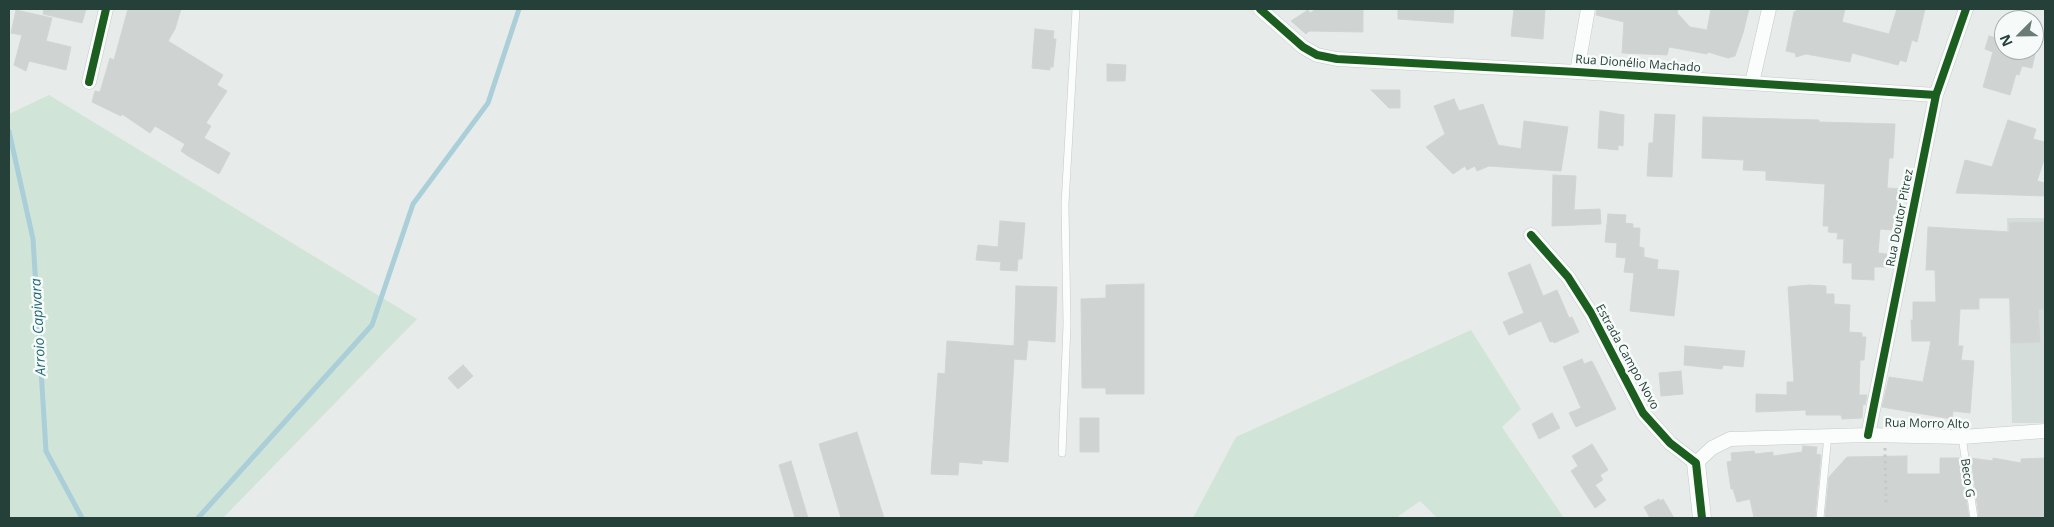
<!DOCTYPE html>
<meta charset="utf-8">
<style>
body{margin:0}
#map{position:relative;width:2054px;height:527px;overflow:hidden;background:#e7ecea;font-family:"Open Sans",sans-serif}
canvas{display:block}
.frame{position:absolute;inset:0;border:10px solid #253f39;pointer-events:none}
.north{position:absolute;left:1994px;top:10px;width:50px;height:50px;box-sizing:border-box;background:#f6faf8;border:1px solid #a2afac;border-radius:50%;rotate:247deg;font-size:14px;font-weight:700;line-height:20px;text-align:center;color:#253f39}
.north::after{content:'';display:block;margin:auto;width:18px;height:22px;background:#697c77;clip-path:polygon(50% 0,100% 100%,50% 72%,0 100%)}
</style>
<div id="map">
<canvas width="2054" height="527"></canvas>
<div class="frame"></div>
<div class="north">N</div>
</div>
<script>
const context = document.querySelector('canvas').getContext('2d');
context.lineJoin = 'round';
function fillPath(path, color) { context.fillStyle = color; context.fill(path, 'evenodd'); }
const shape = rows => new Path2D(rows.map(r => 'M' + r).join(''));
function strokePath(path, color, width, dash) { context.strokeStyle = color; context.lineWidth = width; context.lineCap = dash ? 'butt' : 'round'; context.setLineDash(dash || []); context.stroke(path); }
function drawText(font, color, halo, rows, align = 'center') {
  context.font = font + ' "Open Sans",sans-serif'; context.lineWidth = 5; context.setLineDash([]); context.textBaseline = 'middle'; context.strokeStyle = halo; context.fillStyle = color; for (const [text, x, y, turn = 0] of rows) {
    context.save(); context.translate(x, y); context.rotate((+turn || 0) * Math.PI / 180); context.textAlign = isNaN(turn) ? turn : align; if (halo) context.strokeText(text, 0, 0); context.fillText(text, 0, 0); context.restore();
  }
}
fillPath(shape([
 [2007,218,2045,218,2045,423,2012,423]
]), '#d5ddda');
fillPath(shape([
 [49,95,417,319,223,518,10,518,9,114],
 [1471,330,1521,409,1502,427,1564,518,1437,518,1420,501,1396,518,1193,518,1236,437]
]), '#d1e4d8');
strokePath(shape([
 [9,131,33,239,46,451,82,518],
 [198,518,372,325,413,204,488,103,519,9]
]), '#aacfd8', 5);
const building = shape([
 [44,9,86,9,82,23,43,14,44,9],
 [128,9,181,9,175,29,168,41,223,75,217,85,227,91,206,123,211,126,204,138,230,153,219,174,188,156,181,151,185,144,155,126,150,133,122,114,121,116,92,102,95,91,100,92,110,58,114,60,128,9],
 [1316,9,1363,9,1363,32,1309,31,1306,34,1291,21,1308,10,1310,13,1316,9],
 [1398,9,1454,9,1453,23,1398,19,1398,9],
 [1514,9,1545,9,1543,39,1511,36,1514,9],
 [1597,9,1678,9,1677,13,1690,27,1707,30,1711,9,1749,9,1743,33,1735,56,1728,58,1708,52,1707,54,1669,47,1667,55,1622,53,1624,22,1596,15,1597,9],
 [1799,9,1845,9,1842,22,1889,34,1897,9,1925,9,1917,42,1912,40,1906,62,1900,60,1898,65,1852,53,1850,62,1806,54,1796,57,1795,53,1786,51,1794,12,1799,9],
 [16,10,52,18,46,41,71,47,66,70,29,61,26,71,14,65,22,35,11,33,16,10],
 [1035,29,1054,31,1053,39,1056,39,1053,67,1050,67,1050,70,1032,68,1035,29],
 [1989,36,2004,40,2004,50,2036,50,2032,68,2022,66,2019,75,2016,74,2010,95,1983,87,1993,52,1985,49,1989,36],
 [1107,64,1126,65,1125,81,1107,81,1107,64],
 [1371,90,1400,90,1400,108,1389,108,1371,90],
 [1454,99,1459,111,1483,104,1498,145,1521,149,1524,121,1568,127,1561,171,1489,166,1477,171,1475,166,1467,170,1465,166,1453,174,1426,147,1445,134,1434,106,1454,99],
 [1600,111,1624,115,1623,146,1618,145,1618,150,1598,148,1600,111],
 [1655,114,1675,115,1672,177,1647,176,1649,143,1653,143,1655,114],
 [1703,117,1819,120,1819,122,1895,124,1893,158,1889,158,1887,188,1903,189,1902,202,1900,217,1894,217,1893,230,1880,229,1878,253,1887,254,1886,267,1874,267,1874,280,1852,279,1852,263,1843,263,1844,239,1837,239,1838,233,1828,232,1829,226,1823,226,1825,184,1766,180,1766,171,1743,170,1744,160,1702,158,1703,117],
 [2008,120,2036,129,2033,139,2045,142,2045,157,2037,181,2045,183,2045,196,1956,193,1965,160,1992,167,2008,120],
 [1553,175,1576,176,1574,210,1600,209,1601,224,1552,226,1553,175],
 [1608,214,1626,215,1625,223,1633,224,1633,228,1640,228,1639,247,1644,248,1644,257,1658,260,1657,269,1679,271,1674,316,1630,311,1634,273,1624,272,1626,258,1616,257,1617,243,1605,242,1608,214],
 [1000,221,1025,223,1022,259,1018,259,1017,271,1000,270,1001,262,976,260,978,245,998,247,1000,221],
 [2045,222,2045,309,2038,309,2040,342,2012,343,2010,298,1979,298,1979,309,1960,309,1958,346,1963,346,1961,360,1974,361,1970,413,1953,411,1952,419,1882,407,1889,377,1923,382,1931,341,1912,341,1911,320,1913,320,1913,302,1936,302,1935,270,1926,270,1928,227,2010,232,2009,223,2045,222],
 [1530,264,1543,296,1557,290,1569,318,1572,317,1579,332,1554,343,1553,341,1550,342,1541,321,1509,335,1503,322,1524,313,1508,273,1530,264],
 [1144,284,1144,394,1106,394,1106,388,1082,388,1081,299,1106,298,1106,285,1144,284],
 [1809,285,1826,286,1826,294,1834,294,1834,304,1850,305,1849,332,1862,333,1862,337,1866,337,1864,360,1860,360,1859,395,1867,395,1865,405,1863,404,1862,418,1842,419,1841,415,1806,415,1806,410,1756,412,1756,394,1787,395,1787,382,1794,382,1788,287,1809,285],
 [1016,286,1057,287,1055,342,1028,340,1026,360,1014,359,1008,462,982,460,982,464,959,462,958,475,931,474,938,373,945,374,947,341,1014,346,1016,286],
 [1685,346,1745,351,1743,367,1723,365,1722,369,1684,365,1685,346],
 [1582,359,1584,364,1592,361,1616,409,1576,427,1569,413,1581,408,1563,367,1582,359],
 [463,365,473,376,458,389,448,378,463,365],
 [1681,371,1683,394,1661,396,1659,373,1681,371],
 [1552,413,1560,428,1539,439,1532,424,1552,413],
 [1080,418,1099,418,1099,452,1080,452,1080,418],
 [857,432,884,518,841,518,819,444,857,432],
 [1592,444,1608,470,1600,475,1603,480,1595,485,1606,500,1595,508,1571,471,1578,466,1572,456,1592,444],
 [1803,446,1817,447,1816,454,1821,455,1815,518,1754,518,1750,499,1737,502,1733,489,1731,489,1727,462,1732,461,1731,453,1754,451,1755,454,1773,452,1773,456,1802,452,1803,446],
 [1907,456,1907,474,1940,474,1940,458,1960,458,1969,518,1825,518,1829,477,1847,457,1907,456],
 [1971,458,1993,461,1993,458,2021,463,2021,459,2045,458,2045,518,1979,518,1971,458],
 [791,461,808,518,795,518,779,465,791,461],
 [1659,499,1660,501,1663,499,1674,518,1650,518,1644,507,1659,499]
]);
fillPath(building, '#cfd3d1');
strokePath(building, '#d0d5d3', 1);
const service = shape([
 [1962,437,1974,518],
 [1062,453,1067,324,1065,204,1076,9],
 [1820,518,1828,435]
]);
const minor = shape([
 [1260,9,1303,47,1317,55,1337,59,1577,72,1936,95],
 [1577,72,1588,9],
 [89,82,106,9],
 [1752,83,1769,9],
 [1531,235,1568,277,1591,313,1643,413,1670,443,1696,463,1712,448,1730,439,1868,435,1962,437,2045,431],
 [1868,435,1936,95,1966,9]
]);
const tertiary = shape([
 [1696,463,1702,518]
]);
strokePath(service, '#c4c9c7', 8);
strokePath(minor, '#c4c9c7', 15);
strokePath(tertiary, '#c4c9c7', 19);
strokePath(shape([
 [1885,448,1886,503]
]), '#c2cbc9', 3, [2.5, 4]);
strokePath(service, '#fbfcfc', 7);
strokePath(minor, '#fbfcfc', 14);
strokePath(tertiary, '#fbfcfc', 18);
strokePath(shape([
 [1260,9,1303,47,1317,55,1337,59,1577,72,1936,95],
 [89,82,106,9],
 [1531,235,1568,277,1591,313,1643,413,1670,443,1696,463,1702,518],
 [1868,435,1936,95,1966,9]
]), '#1b5e20', 8);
drawText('12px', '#253f39', '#f6faf8', [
 ["Rua Dionélio Machado",1638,64,4],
 ["Rua Doutor Pitrez",1900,218,-79],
 ["Estrada Campo Novo",1627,357,61],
 ["Rua Morro Alto",1927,424,1],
 ["Beco G",1967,478,82]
]);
drawText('italic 14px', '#216779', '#f6faf8', [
 ["Arroio Capivara",39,327,-93]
]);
</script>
